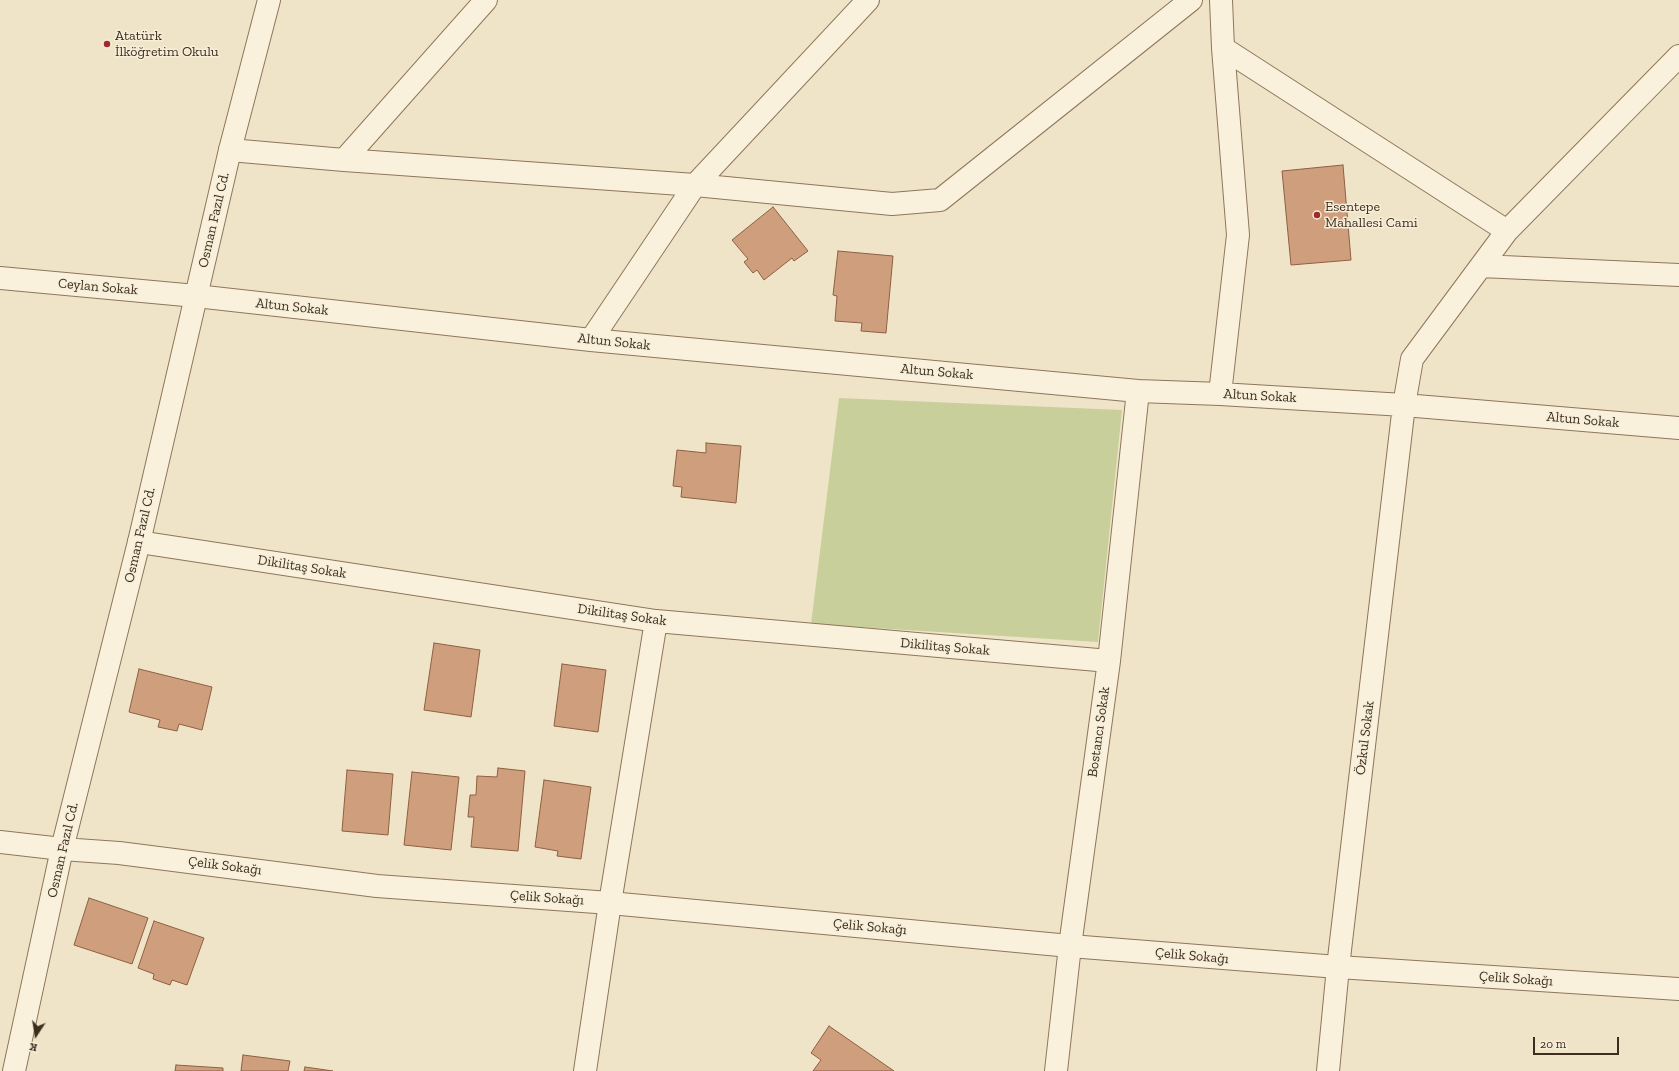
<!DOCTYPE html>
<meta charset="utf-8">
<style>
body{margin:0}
#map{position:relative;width:1679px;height:1071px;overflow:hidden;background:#f0e4c8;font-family:"Zilla Slab",serif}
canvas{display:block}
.north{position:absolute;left:16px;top:1015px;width:40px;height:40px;-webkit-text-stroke:3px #f7eed8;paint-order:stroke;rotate:192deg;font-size:11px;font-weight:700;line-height:16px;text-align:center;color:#3d2e20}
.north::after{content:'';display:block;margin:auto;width:14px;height:18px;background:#3d2e20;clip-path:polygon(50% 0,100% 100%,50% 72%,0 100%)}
.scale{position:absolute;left:1533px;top:1037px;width:86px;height:18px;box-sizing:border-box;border:2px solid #3d2e20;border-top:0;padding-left:5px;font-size:12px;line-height:14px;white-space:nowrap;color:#3d2e20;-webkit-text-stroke:3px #f7eed8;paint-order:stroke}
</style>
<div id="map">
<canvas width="1679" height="1071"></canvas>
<div class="north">K</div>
<div class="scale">20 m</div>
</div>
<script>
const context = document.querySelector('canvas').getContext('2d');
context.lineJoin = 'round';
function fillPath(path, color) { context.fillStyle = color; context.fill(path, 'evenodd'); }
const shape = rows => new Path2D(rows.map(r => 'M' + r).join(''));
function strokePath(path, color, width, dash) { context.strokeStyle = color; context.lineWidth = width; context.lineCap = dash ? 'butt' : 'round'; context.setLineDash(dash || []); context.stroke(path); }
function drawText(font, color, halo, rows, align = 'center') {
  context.font = font + ' "Zilla Slab",serif'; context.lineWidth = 3; context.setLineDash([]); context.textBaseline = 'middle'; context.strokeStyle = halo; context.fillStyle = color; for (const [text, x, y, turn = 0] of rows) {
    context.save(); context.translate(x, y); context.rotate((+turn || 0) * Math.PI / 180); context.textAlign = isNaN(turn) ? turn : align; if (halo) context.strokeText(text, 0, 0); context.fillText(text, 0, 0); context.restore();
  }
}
fillPath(shape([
 [839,398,1122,410,1098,642,811,624]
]), '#c9cf9b');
const building = shape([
 [1343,165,1351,260,1291,265,1282,171,1343,165],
 [773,207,808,251,794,261,792,258,764,280,757,270,753,273,744,262,748,259,732,240,773,207],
 [838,251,893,256,886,333,861,331,862,323,835,321,837,296,833,295,838,251],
 [706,443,741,446,736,503,681,497,682,487,673,486,677,450,706,453,706,443],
 [434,643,480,650,471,717,424,710,434,643],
 [562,664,606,670,598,732,554,726,562,664],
 [139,669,212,687,202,730,179,724,177,731,158,727,160,720,129,712,139,669],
 [498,768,525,771,518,851,471,847,474,817,468,817,470,795,476,795,477,776,497,777,498,768],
 [347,770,393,774,388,835,342,831,347,770],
 [412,772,459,777,451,850,404,845,412,772],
 [544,780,591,787,581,859,557,856,558,851,535,847,544,780],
 [89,898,148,918,132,964,74,945,89,898],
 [154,921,204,938,187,985,172,980,170,985,153,979,154,974,138,968,154,921],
 [829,1026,894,1071,813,1071,821,1060,811,1053,829,1026],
 [243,1055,290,1061,288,1071,241,1071,243,1055],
 [176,1065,223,1068,223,1071,175,1071,176,1065],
 [305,1067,333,1071,304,1071,305,1067]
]);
fillPath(building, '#cf9f7d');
strokePath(building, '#8d5f41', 1);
const minor = shape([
 [1223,48,1507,231],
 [230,150,344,160,486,0],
 [344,160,695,185,892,204,940,200,1191,0],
 [1481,266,1679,275],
 [0,278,196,296,591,340,1138,391,1220,394,1404,405,1679,428],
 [591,340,695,185,868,0],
 [1220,394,1238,235,1223,48,1221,0],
 [139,542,656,621,1109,661],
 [585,1071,610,903,656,621],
 [1056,1071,1070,946,1109,661,1138,391],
 [1328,1071,1338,967,1404,405,1412,359,1507,231,1679,56]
]);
const tertiary = shape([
 [0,842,62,849,119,853,377,886,610,903,1070,946,1338,967,1679,989],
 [14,1071,62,849,139,542,230,150,269,0]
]);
strokePath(minor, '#8d765c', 24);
strokePath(tertiary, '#8d765c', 24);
strokePath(minor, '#faf1dc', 22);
strokePath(tertiary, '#faf1dc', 22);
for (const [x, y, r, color] of [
 [107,44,4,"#9e2a2b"],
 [1317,215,4,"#9e2a2b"]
]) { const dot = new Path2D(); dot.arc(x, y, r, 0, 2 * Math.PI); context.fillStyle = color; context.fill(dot); strokePath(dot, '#f7eed8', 1.5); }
drawText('14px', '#3d2e20', '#f7eed8', [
 ["Atatürk",115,36],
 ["İlköğretim Okulu",115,52],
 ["Esentepe",1325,207],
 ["Mahallesi Cami",1325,223]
], 'left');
drawText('14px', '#3d2e20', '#f7eed8', [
 ["Osman Fazıl Cd.",214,220,-77],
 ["Ceylan Sokak",98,287,5],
 ["Altun Sokak",292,307,6],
 ["Altun Sokak",614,342,6],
 ["Altun Sokak",937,372,5],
 ["Altun Sokak",1260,396,3],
 ["Altun Sokak",1583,420,5],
 ["Osman Fazıl Cd.",140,535,-77],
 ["Dikilitaş Sokak",302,567,9],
 ["Dikilitaş Sokak",622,615,8],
 ["Dikilitaş Sokak",945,647,5],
 ["Bostancı Sokak",1099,732,-82],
 ["Özkul Sokak",1365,738,-83],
 ["Osman Fazıl Cd.",63,850,-77],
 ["Çelik Sokağı",225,866,7],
 ["Çelik Sokağı",547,898,4],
 ["Çelik Sokağı",870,927,5],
 ["Çelik Sokağı",1192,956,5],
 ["Çelik Sokağı",1516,979,4]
]);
</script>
